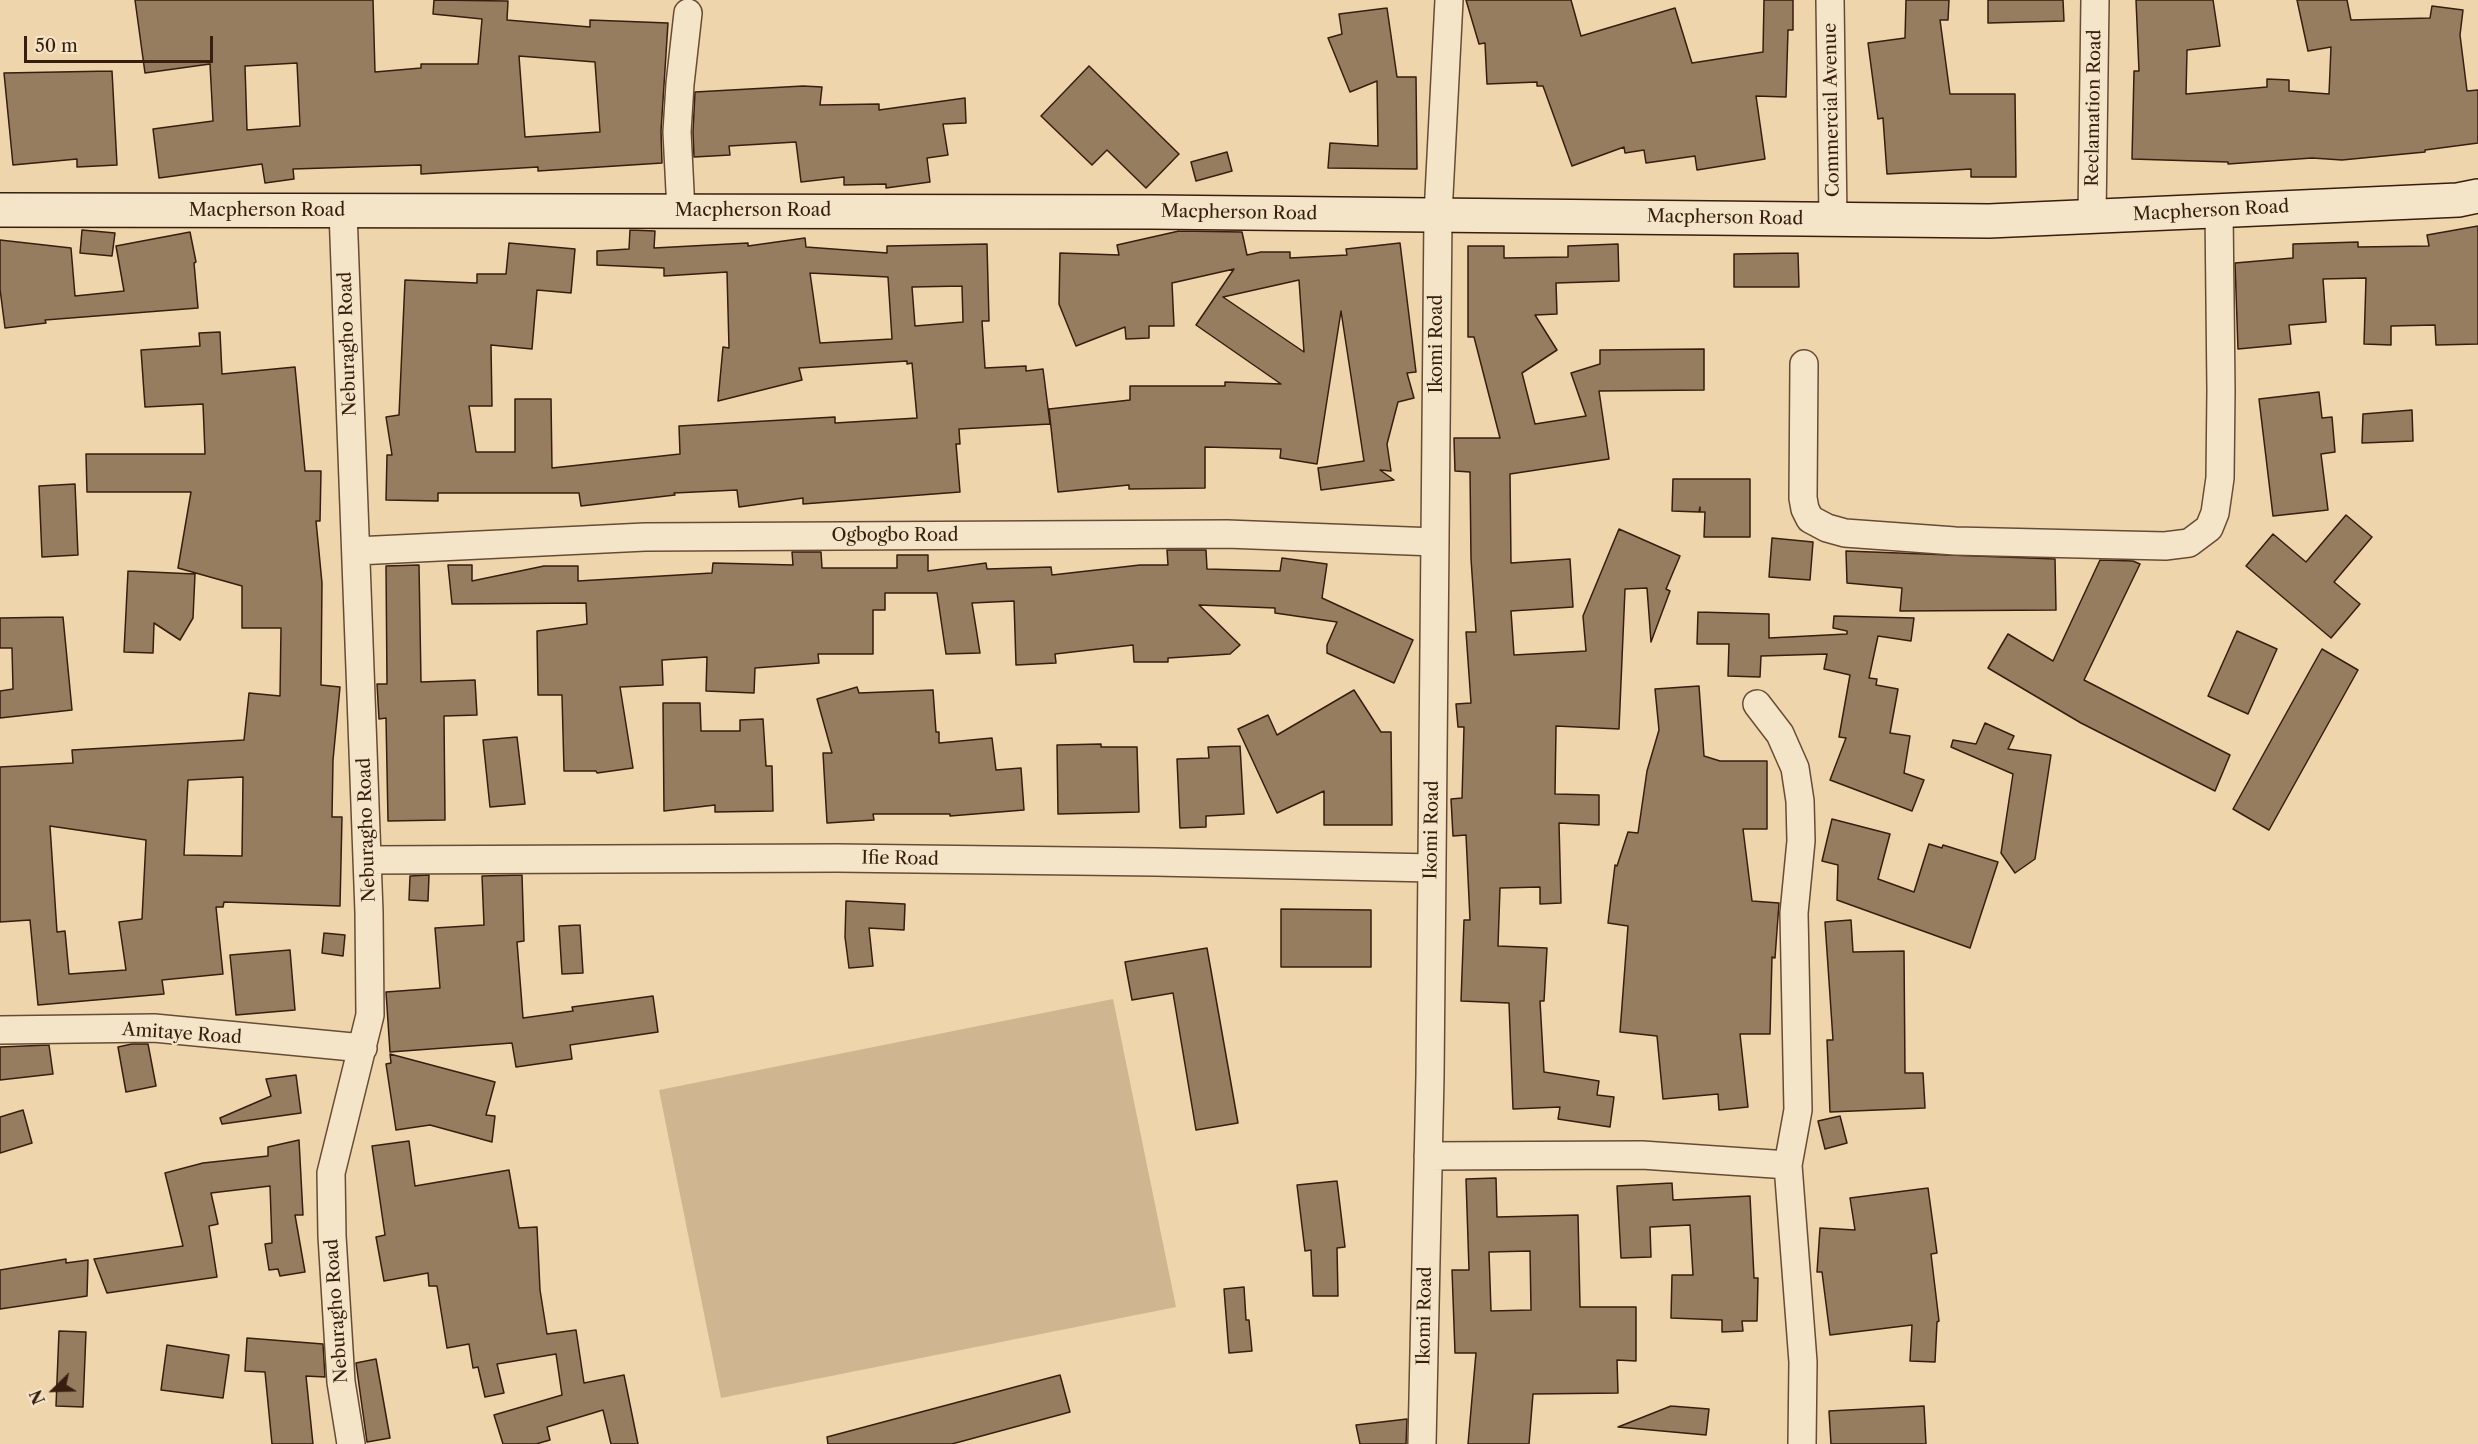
<!DOCTYPE html>
<style>
body{margin:0}
#map{position:relative;width:2478px;height:1444px;overflow:hidden;background:#eed5ab;font-family:"Libre Caslon Text",serif}
canvas{display:block}
.north{position:absolute;left:24px;top:1360px;width:60px;height:60px;-webkit-text-stroke:4px #f4e4c8;paint-order:stroke;rotate:247deg;font-size:16px;font-weight:700;line-height:24px;text-align:center;color:#371e0e}
.north::after{content:'';display:block;margin:auto;width:21px;height:27px;background:#371e0e;clip-path:polygon(50% 0,100% 100%,50% 72%,0 100%)}
.scale{position:absolute;left:24px;top:36px;width:189px;height:27px;box-sizing:border-box;border:3px solid #371e0e;border-top:0;padding-left:8px;font-size:18px;line-height:21px;white-space:nowrap;color:#371e0e;-webkit-text-stroke:4px #f4e4c8;paint-order:stroke}
</style>
<div id="map">
<canvas width="2478" height="1444"></canvas>
<div class="north">N</div>
<div class="scale">50 m</div>
</div>
<script>
const context = document.querySelector('canvas').getContext('2d');
context.lineJoin = 'round';
function fillPath(path, color) { context.fillStyle = color; context.fill(path, 'evenodd'); }
const shape = rows => new Path2D(rows.map(r => 'M' + r).join(''));
function strokePath(path, color, width, dash) { context.strokeStyle = color; context.lineWidth = width; context.lineCap = dash ? 'butt' : 'round'; context.setLineDash(dash || []); context.stroke(path); }
function drawText(font, color, halo, rows, align = 'center') {
  context.font = font + ' "Libre Caslon Text",serif'; context.lineWidth = 4.5; context.setLineDash([]); context.textBaseline = 'middle'; context.strokeStyle = halo; context.fillStyle = color; for (const [text, x, y, turn = 0] of rows) {
    context.save(); context.translate(x, y); context.rotate((+turn || 0) * Math.PI / 180); context.textAlign = isNaN(turn) ? turn : align; if (halo) context.strokeText(text, 0, 0); context.fillText(text, 0, 0); context.restore();
  }
}
fillPath(shape([
 [1113,999,1176,1307,721,1398,659,1090]
]), '#cfb690');
const building = shape([
 [135,0,373,0,375,72,421,68,421,64,478,64,482,19,433,14,434,0,508,1,507,20,590,27,590,20,668,23,661,131,662,163,538,171,538,167,421,174,421,165,293,169,294,179,265,183,262,164,159,178,153,129,213,121,210,64,145,73,135,0],
 [519,56,595,62,600,132,525,137,519,56],
 [297,63,300,126,247,130,245,66,297,63],
 [1466,0,1571,0,1581,36,1675,8,1692,63,1763,52,1764,0,1793,0,1793,30,1788,30,1786,97,1756,96,1765,159,1697,170,1695,156,1646,163,1644,150,1625,153,1624,147,1572,166,1543,86,1537,86,1537,82,1487,84,1485,43,1479,44,1466,0],
 [1906,0,1949,0,1948,20,1940,20,1950,94,2015,94,2016,177,1971,177,1971,169,1887,174,1883,118,1878,119,1868,43,1905,38,1906,0],
 [1988,0,2063,0,2064,21,1988,23,1988,0],
 [2136,0,2213,0,2220,46,2187,50,2186,94,2267,87,2267,79,2289,80,2289,91,2329,94,2331,47,2308,51,2297,0,2347,0,2351,20,2430,18,2432,6,2463,10,2460,35,2467,91,2478,90,2478,143,2425,150,2425,152,2342,160,2312,158,2228,164,2228,162,2132,159,2134,71,2139,71,2136,0],
 [1387,8,1397,77,1416,77,1417,169,1328,168,1330,143,1378,146,1377,81,1350,92,1328,38,1342,34,1339,14,1387,8],
 [1089,66,1179,154,1146,188,1107,150,1092,165,1041,116,1089,66],
 [112,71,117,165,77,167,77,159,13,165,4,73,112,71],
 [803,86,822,87,820,105,879,104,879,110,965,98,966,123,943,124,948,155,927,158,930,182,886,188,886,184,844,185,844,177,801,182,796,142,729,146,730,155,694,157,693,132,695,92,803,86],
 [1227,152,1232,171,1196,181,1191,162,1227,152],
 [2478,226,2478,344,2436,345,2435,325,2391,326,2391,345,2364,344,2366,278,2323,279,2326,322,2289,325,2291,344,2238,349,2235,263,2293,258,2293,244,2358,242,2358,247,2429,246,2427,235,2478,226],
 [82,230,115,233,112,256,80,253,82,230],
 [630,230,655,231,654,248,748,243,748,246,805,238,806,247,887,253,887,246,987,244,989,321,982,321,985,368,1026,366,1026,371,1043,369,1050,424,959,429,960,444,956,444,960,492,803,504,803,498,739,507,737,490,674,493,675,495,581,506,579,493,438,493,438,501,386,500,387,455,392,455,386,417,399,415,405,280,477,283,477,274,506,274,509,243,575,249,571,293,537,290,532,349,491,345,492,406,469,406,476,452,515,452,515,399,551,399,552,468,680,454,679,426,835,417,835,423,917,418,912,363,907,364,907,361,799,368,802,380,718,401,723,347,729,348,727,272,664,276,664,268,597,265,597,251,629,249,630,230],
 [810,273,888,277,892,339,820,343,810,273],
 [962,286,963,322,915,326,912,287,962,286],
 [1179,231,1242,232,1247,255,1261,252,1290,252,1290,258,1347,255,1346,249,1400,243,1416,372,1407,373,1414,398,1398,402,1387,444,1391,471,1380,470,1394,480,1321,490,1318,468,1364,461,1341,311,1317,464,1280,458,1281,449,1205,447,1205,488,1129,489,1129,485,1058,492,1049,409,1130,400,1130,386,1225,386,1225,382,1281,384,1196,325,1234,269,1172,283,1174,326,1149,326,1149,338,1126,339,1125,327,1076,346,1059,304,1060,253,1119,255,1117,245,1179,231],
 [1299,280,1304,352,1223,297,1299,280],
 [190,232,196,262,194,263,198,308,45,320,46,323,5,328,0,289,0,240,71,248,75,296,124,291,116,246,190,232],
 [1618,244,1619,281,1556,283,1557,314,1535,315,1557,350,1522,373,1535,424,1586,416,1571,373,1600,364,1600,350,1704,349,1704,390,1599,391,1609,459,1510,474,1511,563,1570,559,1573,607,1511,611,1514,655,1586,651,1583,616,1619,529,1680,556,1666,589,1670,591,1651,642,1647,588,1625,589,1619,729,1556,726,1555,794,1599,795,1599,825,1559,823,1561,903,1540,904,1540,887,1500,888,1498,946,1547,948,1544,1001,1540,1001,1544,1072,1599,1081,1597,1095,1614,1097,1610,1127,1558,1119,1560,1107,1513,1109,1509,1003,1461,1001,1464,920,1470,920,1466,835,1453,836,1451,799,1462,798,1464,727,1458,727,1456,704,1471,703,1466,632,1476,632,1471,559,1470,472,1455,471,1454,438,1500,438,1474,337,1468,337,1468,246,1504,246,1504,258,1568,257,1568,246,1618,244],
 [1798,253,1799,287,1734,287,1734,254,1798,253],
 [220,332,222,374,295,367,305,471,321,471,320,521,316,521,322,583,321,685,340,687,333,760,332,817,342,817,340,906,224,902,223,907,216,907,223,974,162,980,164,994,38,1005,30,920,0,922,0,767,73,763,72,750,244,740,249,693,280,696,281,628,242,628,242,586,178,568,191,492,87,492,86,454,205,454,203,404,145,407,141,350,200,346,199,333,220,332],
 [243,777,242,856,184,855,188,780,243,777],
 [50,826,146,840,142,919,119,922,126,970,69,974,65,931,57,932,50,826],
 [2319,392,2322,418,2332,417,2335,452,2321,454,2328,510,2273,516,2259,399,2319,392],
 [2412,410,2413,441,2362,443,2363,414,2412,410],
 [1673,479,1750,479,1750,537,1704,537,1705,512,1700,512,1700,507,1699,512,1672,511,1673,479],
 [75,484,78,555,42,557,39,486,75,484],
 [2346,515,2372,537,2334,582,2360,604,2331,638,2246,566,2273,534,2306,562,2346,515],
 [1772,538,1813,542,1810,580,1769,577,1772,538],
 [1167,550,1206,550,1207,569,1280,571,1282,558,1327,564,1322,598,1413,640,1394,683,1327,653,1327,645,1337,622,1275,613,1275,608,1199,605,1240,645,1230,654,1168,658,1168,662,1134,662,1133,645,1055,654,1056,663,1016,665,1014,601,972,603,980,653,946,654,937,593,885,593,885,610,873,610,873,654,818,654,819,663,755,668,754,693,706,691,707,657,662,660,663,685,620,687,633,768,597,773,596,771,564,771,562,695,538,695,537,631,587,624,586,603,452,604,448,565,472,565,472,581,544,566,578,566,578,581,712,573,713,563,793,565,792,552,821,552,822,568,897,568,897,555,928,555,928,571,986,563,987,569,1051,567,1052,575,1140,565,1168,565,1167,550],
 [1846,551,2055,559,2056,610,1900,611,1902,588,1847,583,1846,551],
 [2100,560,2133,561,2140,564,2084,680,2230,755,2215,791,2081,723,1988,668,2008,634,2053,661,2100,560],
 [419,565,421,682,475,680,477,715,444,716,445,820,388,821,386,718,379,719,377,684,387,684,386,566,419,565],
 [128,571,195,574,193,618,180,640,154,623,153,653,124,652,128,571],
 [1698,612,1769,614,1769,638,1847,634,1847,631,1833,628,1834,616,1914,618,1911,641,1878,636,1869,678,1877,679,1876,685,1898,689,1890,733,1910,736,1904,773,1924,780,1912,811,1830,780,1846,738,1839,737,1850,675,1824,669,1827,654,1761,656,1760,677,1728,676,1729,644,1697,644,1698,612],
 [63,617,72,710,0,718,0,691,13,689,12,648,0,648,0,618,63,617],
 [2237,631,2277,649,2248,714,2208,696,2237,631],
 [2322,649,2358,670,2269,830,2233,809,2322,649],
 [1699,686,1704,756,1720,761,1767,761,1767,829,1743,829,1752,901,1779,903,1775,958,1772,957,1770,1034,1740,1034,1748,1107,1719,1110,1718,1094,1663,1099,1657,1036,1620,1032,1628,926,1608,923,1615,865,1617,866,1628,832,1638,833,1647,771,1659,730,1655,689,1699,686],
 [857,687,859,693,933,690,936,732,939,732,939,743,992,738,996,770,1021,768,1024,810,950,816,950,814,873,814,874,820,827,823,823,753,832,753,817,699,857,687],
 [1354,690,1381,732,1391,732,1392,825,1324,825,1324,791,1277,813,1238,729,1268,715,1277,735,1354,690],
 [663,703,700,703,701,731,740,731,740,720,763,719,766,766,772,766,773,811,715,812,715,805,664,811,663,703],
 [1985,723,2014,736,2008,749,2051,755,2035,859,2015,873,2001,853,2013,774,1951,747,1953,740,1976,744,1985,723],
 [517,737,525,804,490,807,483,740,517,737],
 [1101,744,1101,747,1137,747,1139,812,1058,814,1057,745,1101,744],
 [1240,746,1244,814,1206,816,1206,827,1180,828,1177,759,1209,758,1208,747,1240,746],
 [1832,819,1890,834,1878,879,1914,892,1929,844,1942,848,1943,845,1998,862,1970,948,1837,900,1838,865,1822,861,1832,819],
 [429,875,428,901,409,900,410,876,429,875],
 [522,875,524,941,517,942,523,1018,573,1011,572,1007,653,996,658,1032,570,1045,572,1059,516,1067,512,1043,390,1052,386,992,440,988,435,928,484,925,482,876,522,875],
 [846,901,905,904,904,930,869,928,873,966,849,968,845,937,846,901],
 [1281,909,1371,910,1371,967,1281,967,1281,909],
 [1851,920,1853,952,1904,951,1905,1073,1923,1073,1925,1108,1830,1112,1827,1040,1833,1040,1825,922,1851,920],
 [580,925,583,973,562,974,559,926,580,925],
 [324,933,345,935,343,956,322,953,324,933],
 [1207,948,1238,1123,1196,1130,1173,993,1132,1000,1125,962,1207,948],
 [290,950,295,1010,236,1015,230,955,290,950],
 [132,1044,148,1044,156,1086,126,1092,118,1047,132,1044],
 [49,1045,53,1074,0,1080,0,1047,49,1045],
 [390,1054,495,1082,486,1115,495,1116,492,1142,430,1125,396,1130,386,1064,391,1063,390,1054],
 [296,1075,301,1113,222,1124,220,1118,271,1096,266,1079,296,1075],
 [23,1110,32,1143,0,1153,0,1117,23,1110],
 [1840,1116,1847,1143,1825,1149,1818,1121,1840,1116],
 [299,1140,303,1215,295,1215,305,1272,280,1276,278,1269,269,1270,265,1244,272,1243,270,1186,211,1193,218,1224,209,1226,217,1277,107,1293,94,1259,183,1246,165,1173,203,1163,268,1156,268,1147,299,1140],
 [409,1141,415,1186,509,1170,519,1228,537,1227,540,1290,547,1334,576,1330,584,1383,624,1375,638,1444,611,1444,603,1410,547,1427,550,1440,536,1444,503,1444,494,1415,562,1395,556,1354,497,1364,504,1393,485,1397,478,1367,473,1368,469,1344,447,1348,437,1286,429,1286,428,1273,384,1281,376,1237,385,1235,372,1146,409,1141],
 [1496,1178,1497,1217,1578,1215,1580,1307,1636,1307,1636,1361,1617,1360,1618,1393,1533,1394,1529,1444,1468,1444,1476,1353,1455,1353,1452,1270,1469,1270,1466,1179,1496,1178],
 [1530,1251,1531,1310,1491,1311,1489,1252,1530,1251],
 [1337,1181,1345,1247,1337,1248,1338,1296,1313,1296,1311,1250,1305,1251,1297,1185,1337,1181],
 [1672,1183,1673,1200,1750,1196,1754,1278,1758,1278,1757,1321,1742,1321,1743,1331,1722,1332,1722,1320,1671,1318,1672,1275,1693,1275,1690,1225,1650,1227,1651,1257,1621,1258,1617,1186,1672,1183],
 [1928,1188,1937,1253,1931,1254,1939,1321,1937,1322,1935,1362,1910,1361,1912,1325,1830,1335,1822,1272,1817,1272,1820,1228,1855,1230,1850,1198,1928,1188],
 [66,1259,66,1263,88,1260,87,1296,0,1309,0,1270,66,1259],
 [1244,1287,1246,1320,1249,1320,1252,1351,1229,1353,1224,1289,1244,1287],
 [59,1331,86,1332,83,1407,56,1406,59,1331],
 [247,1338,323,1344,325,1377,306,1376,313,1444,272,1444,265,1372,245,1371,247,1338],
 [167,1345,229,1355,223,1398,161,1390,167,1345],
 [376,1359,390,1438,367,1442,356,1363,376,1359],
 [1060,1375,1070,1412,952,1444,828,1444,827,1437,1060,1375],
 [1671,1406,1709,1409,1706,1435,1618,1427,1671,1406],
 [1924,1406,1926,1444,1831,1444,1829,1411,1924,1406],
 [1407,1419,1406,1444,1360,1444,1356,1425,1407,1419]
]);
fillPath(building, '#967d60');
strokePath(building, '#371e0e', 1.5);
const street = shape([
 [1830,0,1833,219],
 [343,211,369,912,370,1015,331,1173,332,1236,341,1382,351,1444],
 [681,211,677,132,680,84,688,13],
 [2092,216,2095,0],
 [1804,364,1803,498,1805,509,1810,519,1827,528,1845,533,1955,541,2165,546,2189,543,2209,528,2215,513,2220,478,2221,391,2219,210],
 [356,551,645,537,1227,534,1435,542],
 [1757,704,1780,734,1795,768,1800,801,1801,841,1794,913,1798,1110,1788,1165,1803,1362,1802,1444],
 [368,860,837,858,1155,862,1432,868],
 [0,1030,154,1028,363,1048],
 [1428,1156,1642,1155,1788,1165],
 [1422,1444,1430,1076,1438,215,1449,0]
]);
const secondary = shape([
 [0,210,1152,212,1989,221,2458,200,2478,196]
]);
strokePath(street, '#654c35', 30);
strokePath(secondary, '#371e0e', 36);
strokePath(street, '#f4e4c8', 27);
strokePath(secondary, '#f4e4c8', 33);
drawText('18px', '#371e0e', '#f4e4c8', [
 ["Reclamation Road",2094,108,-89],
 ["Commercial Avenue",1832,110,-91],
 ["Macpherson Road",267,211],
 ["Macpherson Road",753,211],
 ["Macpherson Road",2211,211,-3],
 ["Macpherson Road",1239,213,1],
 ["Macpherson Road",1725,218,1],
 ["Neburagho Road",348,344,-92],
 ["Ikomi Road",1437,344,-90],
 ["Ogbogbo Road",895,536],
 ["Neburagho Road",367,830,-92],
 ["Ikomi Road",1432,830,-89],
 ["Ifie Road",900,859,1],
 ["Amitaye Road",182,1034,4],
 ["Neburagho Road",337,1311,-94],
 ["Ikomi Road",1425,1316,-89]
]);
</script>
